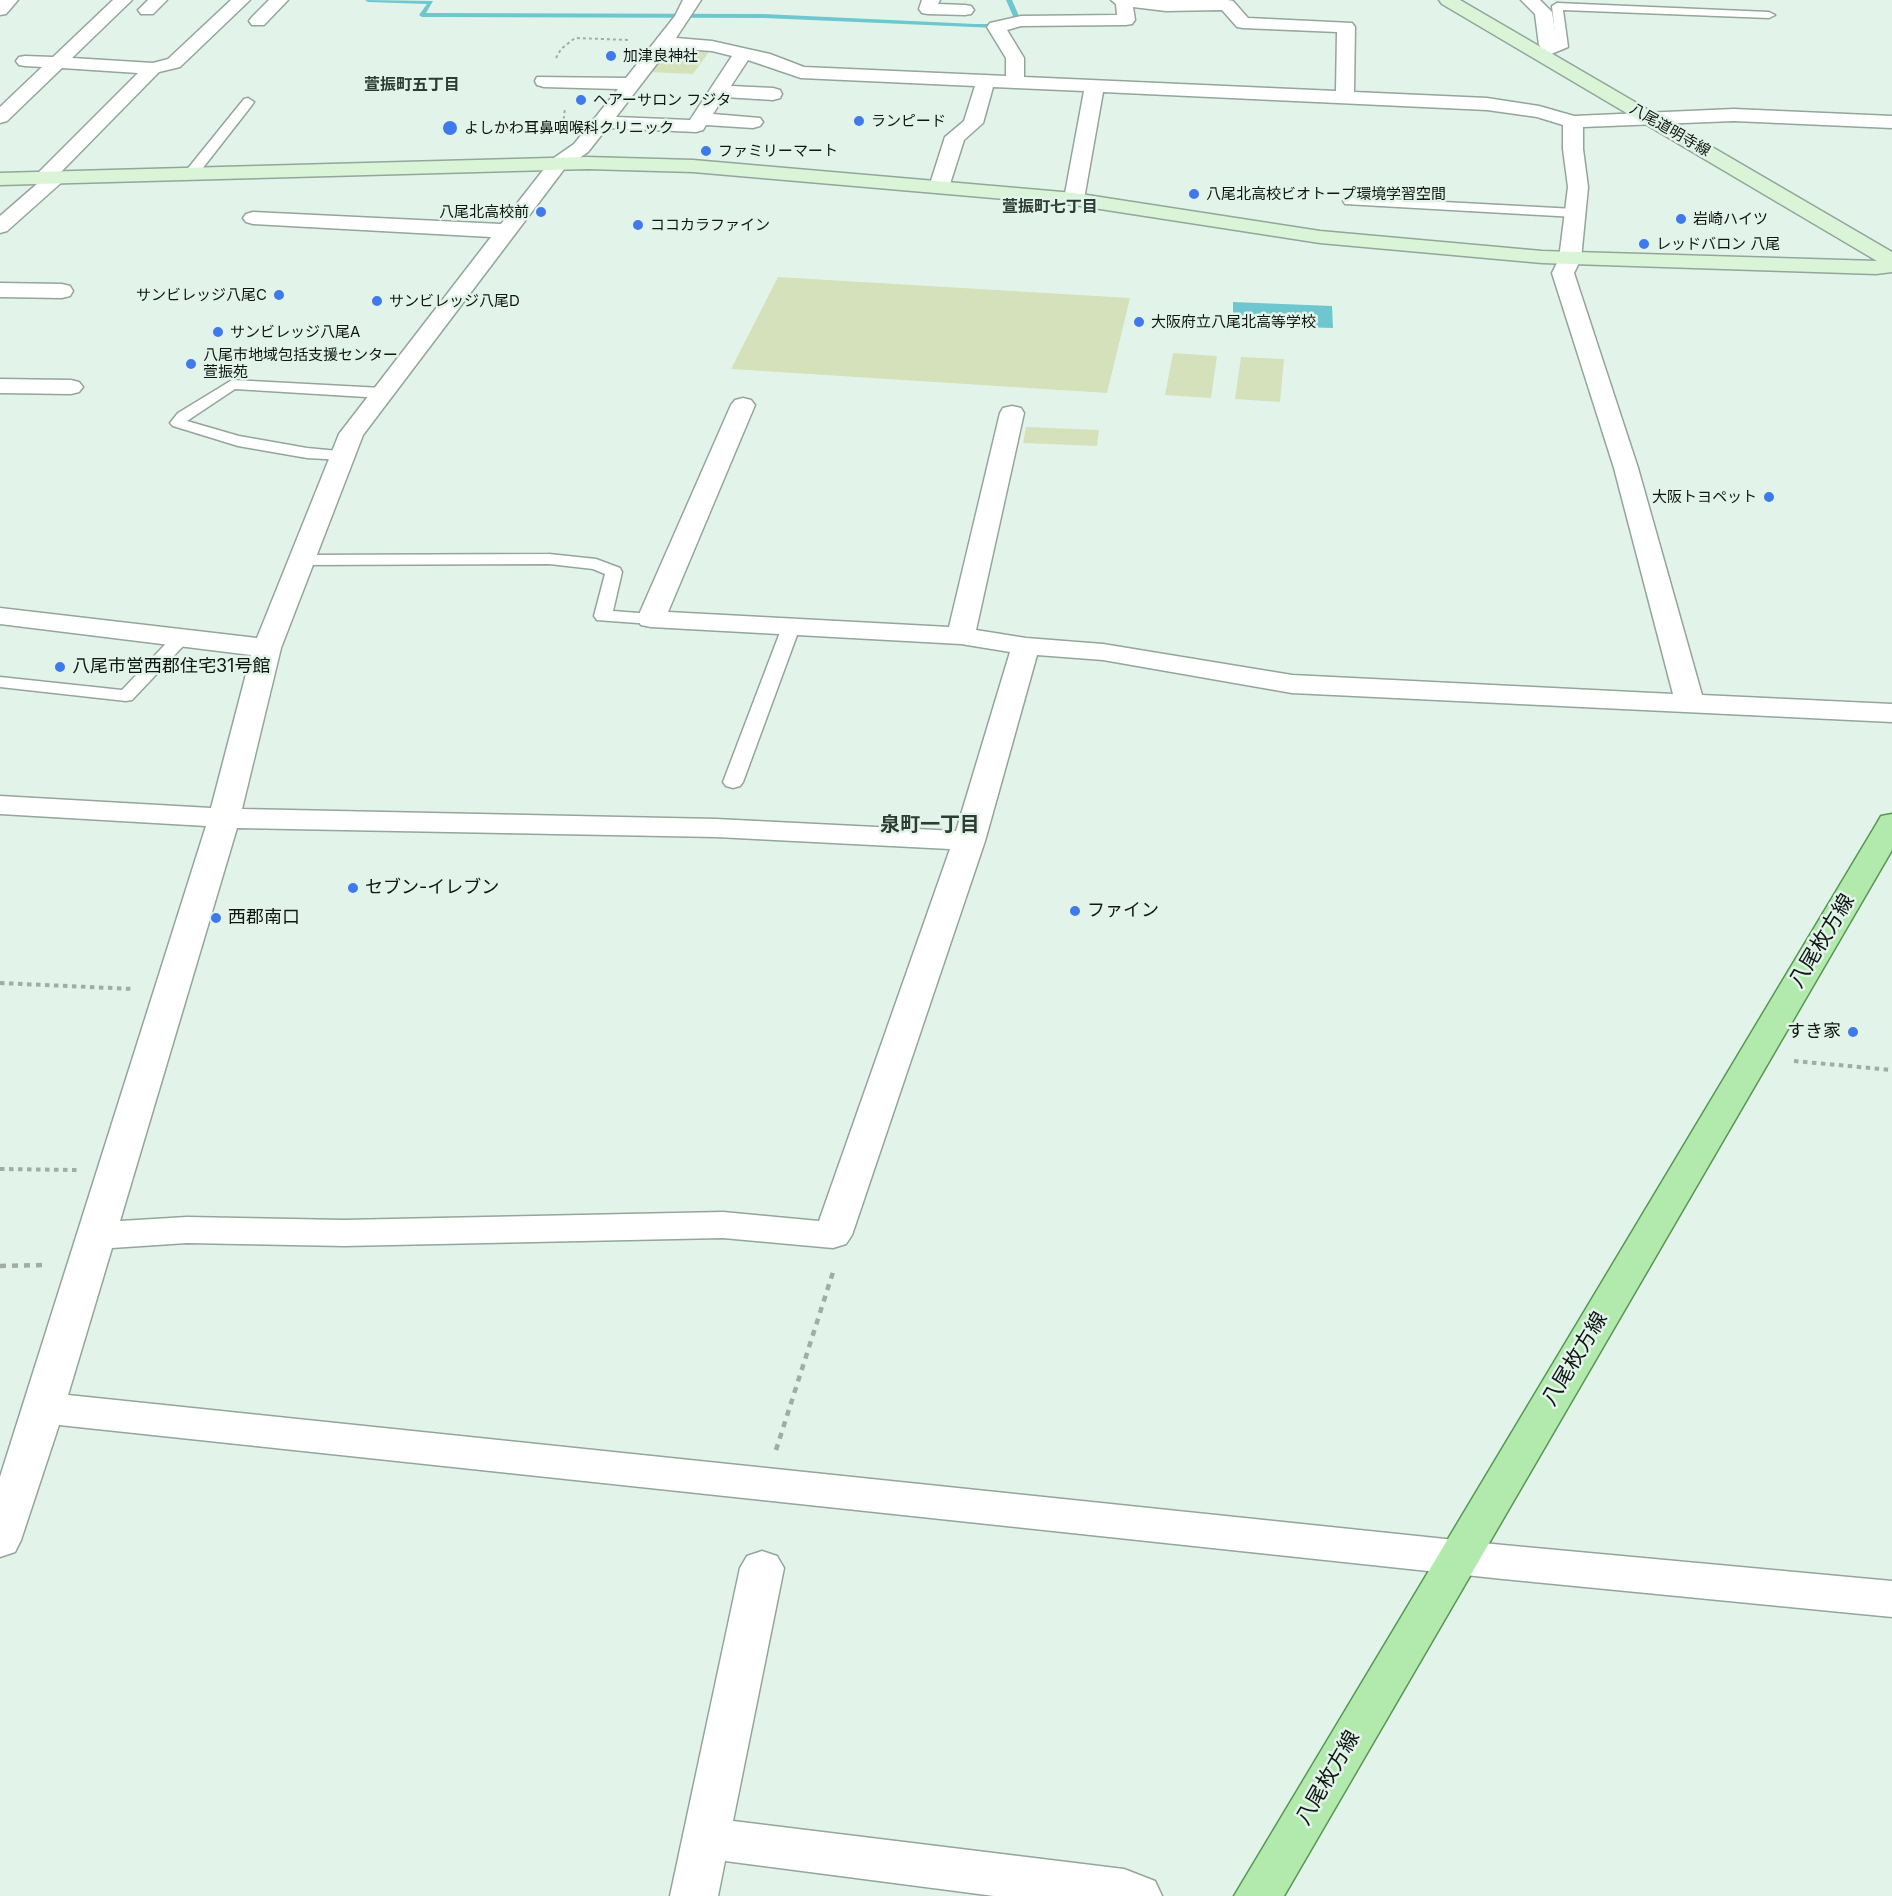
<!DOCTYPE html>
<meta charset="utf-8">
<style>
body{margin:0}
canvas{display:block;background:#e2f4ea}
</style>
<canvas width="1892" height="1896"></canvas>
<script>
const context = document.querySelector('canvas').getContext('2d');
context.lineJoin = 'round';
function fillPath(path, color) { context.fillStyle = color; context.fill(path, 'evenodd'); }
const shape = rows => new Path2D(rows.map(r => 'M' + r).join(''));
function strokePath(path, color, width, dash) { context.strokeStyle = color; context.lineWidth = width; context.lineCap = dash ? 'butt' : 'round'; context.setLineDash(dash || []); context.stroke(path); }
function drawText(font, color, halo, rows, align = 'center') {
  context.font = font + ' Inter,"Noto Sans JP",sans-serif'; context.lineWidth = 5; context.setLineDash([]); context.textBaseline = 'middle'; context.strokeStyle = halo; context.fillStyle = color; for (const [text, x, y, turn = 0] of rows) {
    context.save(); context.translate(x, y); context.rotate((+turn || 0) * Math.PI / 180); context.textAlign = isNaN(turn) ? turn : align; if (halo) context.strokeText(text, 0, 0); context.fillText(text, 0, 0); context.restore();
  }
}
fillPath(shape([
 [667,44,711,49,693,74,648,72],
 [778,277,1130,298,1107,393,731,369],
 [1173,353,1217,356,1211,398,1165,395],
 [1241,357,1284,359,1280,402,1235,399],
 [1026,427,1099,430,1097,446,1023,443]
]), '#d5e1ba');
fillPath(shape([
 [1233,302,1332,306,1333,328,1233,325]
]), '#6ec7ce');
fillPath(shape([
 [365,0,433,1,426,13,764,14,975,24,996,24,1012,19,1013,16,1006,0,1012,0,1019,16,1017,21,996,28,764,18,422,17,419,15,427,4,368,2,365,0]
]), '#6ec7ce');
const lane = shape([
 [1557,3,1769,12,1775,15,1769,18,1563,10,1568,47,1544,57,1536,57,1536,53,1556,45,1552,6,1557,3],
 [248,98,254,102,252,105,195,178,185,178,184,175,185,172,244,99,248,98],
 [1350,197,1575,209,1582,213,1575,217,1345,204,1343,201,1345,198,1350,197],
 [232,380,382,388,390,393,382,398,235,389,187,421,239,436,307,448,349,452,351,455,349,458,343,460,307,458,238,446,173,426,170,423,178,413,232,380],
 [549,554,596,559,620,568,622,572,613,611,651,614,657,615,660,619,657,623,651,624,597,620,594,616,605,574,593,569,549,564,302,565,294,560,302,555,549,554],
 [791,622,797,623,800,627,743,782,740,786,733,788,726,786,723,782,782,627,785,623,791,622],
 [181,633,187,634,190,638,187,642,132,700,126,701,0,687,0,677,122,690,175,634,181,633]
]);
const street = shape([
 [0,0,18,0,6,14,0,15,0,0],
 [113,0,132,0,72,58,153,63,168,59,231,0,250,0,180,67,159,72,60,173,65,178,62,182,7,231,0,233,0,216,38,183,34,178,37,174,138,73,62,68,7,121,0,123,0,107,42,67,25,66,19,65,16,61,19,57,25,56,53,57,113,0],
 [148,0,167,0,153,14,141,14,138,10,148,0],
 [269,0,288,0,264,25,252,25,249,21,252,17,269,0],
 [683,0,701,0,676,38,712,41,743,48,770,54,804,67,1006,76,1006,58,987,27,990,23,1021,16,1117,15,1116,4,1111,0,1228,0,1233,1,1248,18,1352,23,1355,27,1354,92,1487,98,1539,106,1574,116,1734,109,1892,116,1892,128,1734,121,1583,127,1583,149,1588,187,1581,259,1574,273,1638,468,1702,695,1892,704,1892,722,1292,693,1103,660,1037,655,985,841,852,1235,846,1244,833,1248,723,1238,344,1246,187,1243,112,1248,68,1395,1503,1545,1892,1581,1892,1617,1503,1579,59,1425,21,1540,15,1552,0,1557,0,1477,206,826,0,814,0,796,211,808,251,655,0,624,0,608,257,638,339,434,491,237,253,224,246,222,243,218,246,214,253,212,501,224,551,160,574,144,618,89,544,87,537,85,535,81,537,77,626,78,675,16,683,0],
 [1133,7,1166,11,1222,10,1237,27,1243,28,1337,32,1336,91,1024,77,1024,58,1007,30,1021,26,1126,25,1132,24,1135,20,1133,7],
 [669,48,712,51,732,56,690,120,616,117,669,48],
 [748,60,801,78,975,86,964,121,945,137,929,187,932,191,939,193,946,191,949,187,964,140,983,123,993,87,1084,91,1064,199,1067,203,1074,205,1081,203,1084,199,1103,92,1487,110,1537,117,1563,125,1563,149,1568,187,1559,259,1552,273,1614,468,1673,694,1292,675,1103,644,1026,638,976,630,1024,413,1021,408,1012,406,1003,408,1000,413,949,627,668,612,755,405,751,400,743,398,735,400,731,405,637,619,641,625,651,627,961,644,1010,652,956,831,716,819,242,809,281,648,363,435,565,168,588,152,607,128,696,132,703,130,706,125,753,128,760,126,763,122,760,118,713,114,724,97,773,100,780,98,782,94,780,90,773,88,731,86,748,60],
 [237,828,716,837,950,849,819,1221,723,1212,344,1220,187,1217,120,1221,237,828],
 [922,0,940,0,938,4,965,5,971,6,974,10,971,14,965,15,928,14,922,13,919,9,922,0],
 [1521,0,1540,0,1552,12,1557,45,1554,49,1548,50,1542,49,1539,45,1535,14,1521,0],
 [0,283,62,284,70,286,73,291,70,296,62,298,0,297,0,283],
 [0,379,71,380,79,382,83,387,79,392,71,394,0,393,0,379],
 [762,1551,777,1556,784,1568,733,1821,1124,1869,1155,1881,1162,1896,994,1896,725,1861,718,1896,670,1896,740,1568,747,1556,762,1551]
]);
const secondary = shape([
 [1439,0,1460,0,1892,252,1892,272,1876,274,1542,263,1320,243,1074,205,693,172,587,169,0,185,0,173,587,157,693,160,1074,193,1320,231,1542,251,1877,261,1442,4,1439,0]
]);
const primary = shape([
 [1892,814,1892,850,1284,1896,1234,1896,1877,823,1881,816,1892,814]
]);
strokePath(lane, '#94a59b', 3);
strokePath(street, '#94a59b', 3);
strokePath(secondary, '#94a59b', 3);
strokePath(primary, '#589653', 3);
strokePath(shape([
 [556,58,561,49,575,38,629,40],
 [563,125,565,108]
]), '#9fada5', 2, [3, 3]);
strokePath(shape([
 [0,983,134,989],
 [1794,1061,1892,1070],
 [0,1169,77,1170]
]), '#9fada5', 4, [4.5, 4.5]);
strokePath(shape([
 [0,1266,46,1265],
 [776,1450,834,1269]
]), '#9fada5', 4.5, [6, 6]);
fillPath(lane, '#fff');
fillPath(street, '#fff');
fillPath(secondary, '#d9f4d6');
fillPath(primary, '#b2e9ac');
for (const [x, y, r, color] of [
 [611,56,6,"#4079e9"],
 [581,100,6,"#4079e9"],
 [859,121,6,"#4079e9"],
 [450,128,8,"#4079e9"],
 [706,151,6,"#4079e9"],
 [1194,194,6,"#4079e9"],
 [541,212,6,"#4079e9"],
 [1681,219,6,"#4079e9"],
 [638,225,6,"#4079e9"],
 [1644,244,6,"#4079e9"],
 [279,295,6,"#4079e9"],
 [377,301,6,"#4079e9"],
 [1139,322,6,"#4079e9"],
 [218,332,6,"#4079e9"],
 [191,364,6,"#4079e9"],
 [1769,497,6,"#4079e9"],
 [60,667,6,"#4079e9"],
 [353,888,6,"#4079e9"],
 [1075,911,6,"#4079e9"],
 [216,918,6,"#4079e9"],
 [1853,1032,6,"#4079e9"]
]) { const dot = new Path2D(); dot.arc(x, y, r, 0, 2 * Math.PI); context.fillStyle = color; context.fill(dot); strokePath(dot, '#e2f4ea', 2); }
drawText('15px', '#101613', '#e2f4ea', [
 ["加津良神社",623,56],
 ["ヘアーサロン フジタ",593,100],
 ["ランピード",871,121],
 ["よしかわ耳鼻咽喉科クリニック",464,128],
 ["ファミリーマート",718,151],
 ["八尾北高校ビオトープ環境学習空間",1206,194],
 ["八尾北高校前",529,212,"right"],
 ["岩崎ハイツ",1693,219],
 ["ココカラファイン",650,225],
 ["レッドバロン 八尾",1656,244],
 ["サンビレッジ八尾C",267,295,"right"],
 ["サンビレッジ八尾D",389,301],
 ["大阪府立八尾北高等学校",1151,322],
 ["サンビレッジ八尾A",230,332],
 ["八尾市地域包括支援センター",203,355],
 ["萱振苑",203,372],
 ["大阪トヨペット",1757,497,"right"]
], 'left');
drawText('15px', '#101613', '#e2f4ea', [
 ["八尾道明寺線",1670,130,30]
]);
drawText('bold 16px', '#2c3b33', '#e2f4ea', [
 ["萱振町五丁目",412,85],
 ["萱振町七丁目",1050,207]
]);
drawText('18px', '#101613', '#e2f4ea', [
 ["八尾市営西郡住宅31号館",72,667],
 ["セブン-イレブン",365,888],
 ["ファイン",1087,911],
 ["西郡南口",228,918],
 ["すき家",1841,1032,"right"]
], 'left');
drawText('bold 20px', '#2c3b33', '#e2f4ea', [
 ["泉町一丁目",930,825]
]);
drawText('21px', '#101613', '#e2f4ea', [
 ["八尾枚方線",1822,941,-59],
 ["八尾枚方線",1575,1359,-59],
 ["八尾枚方線",1328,1778,-60]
]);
</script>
